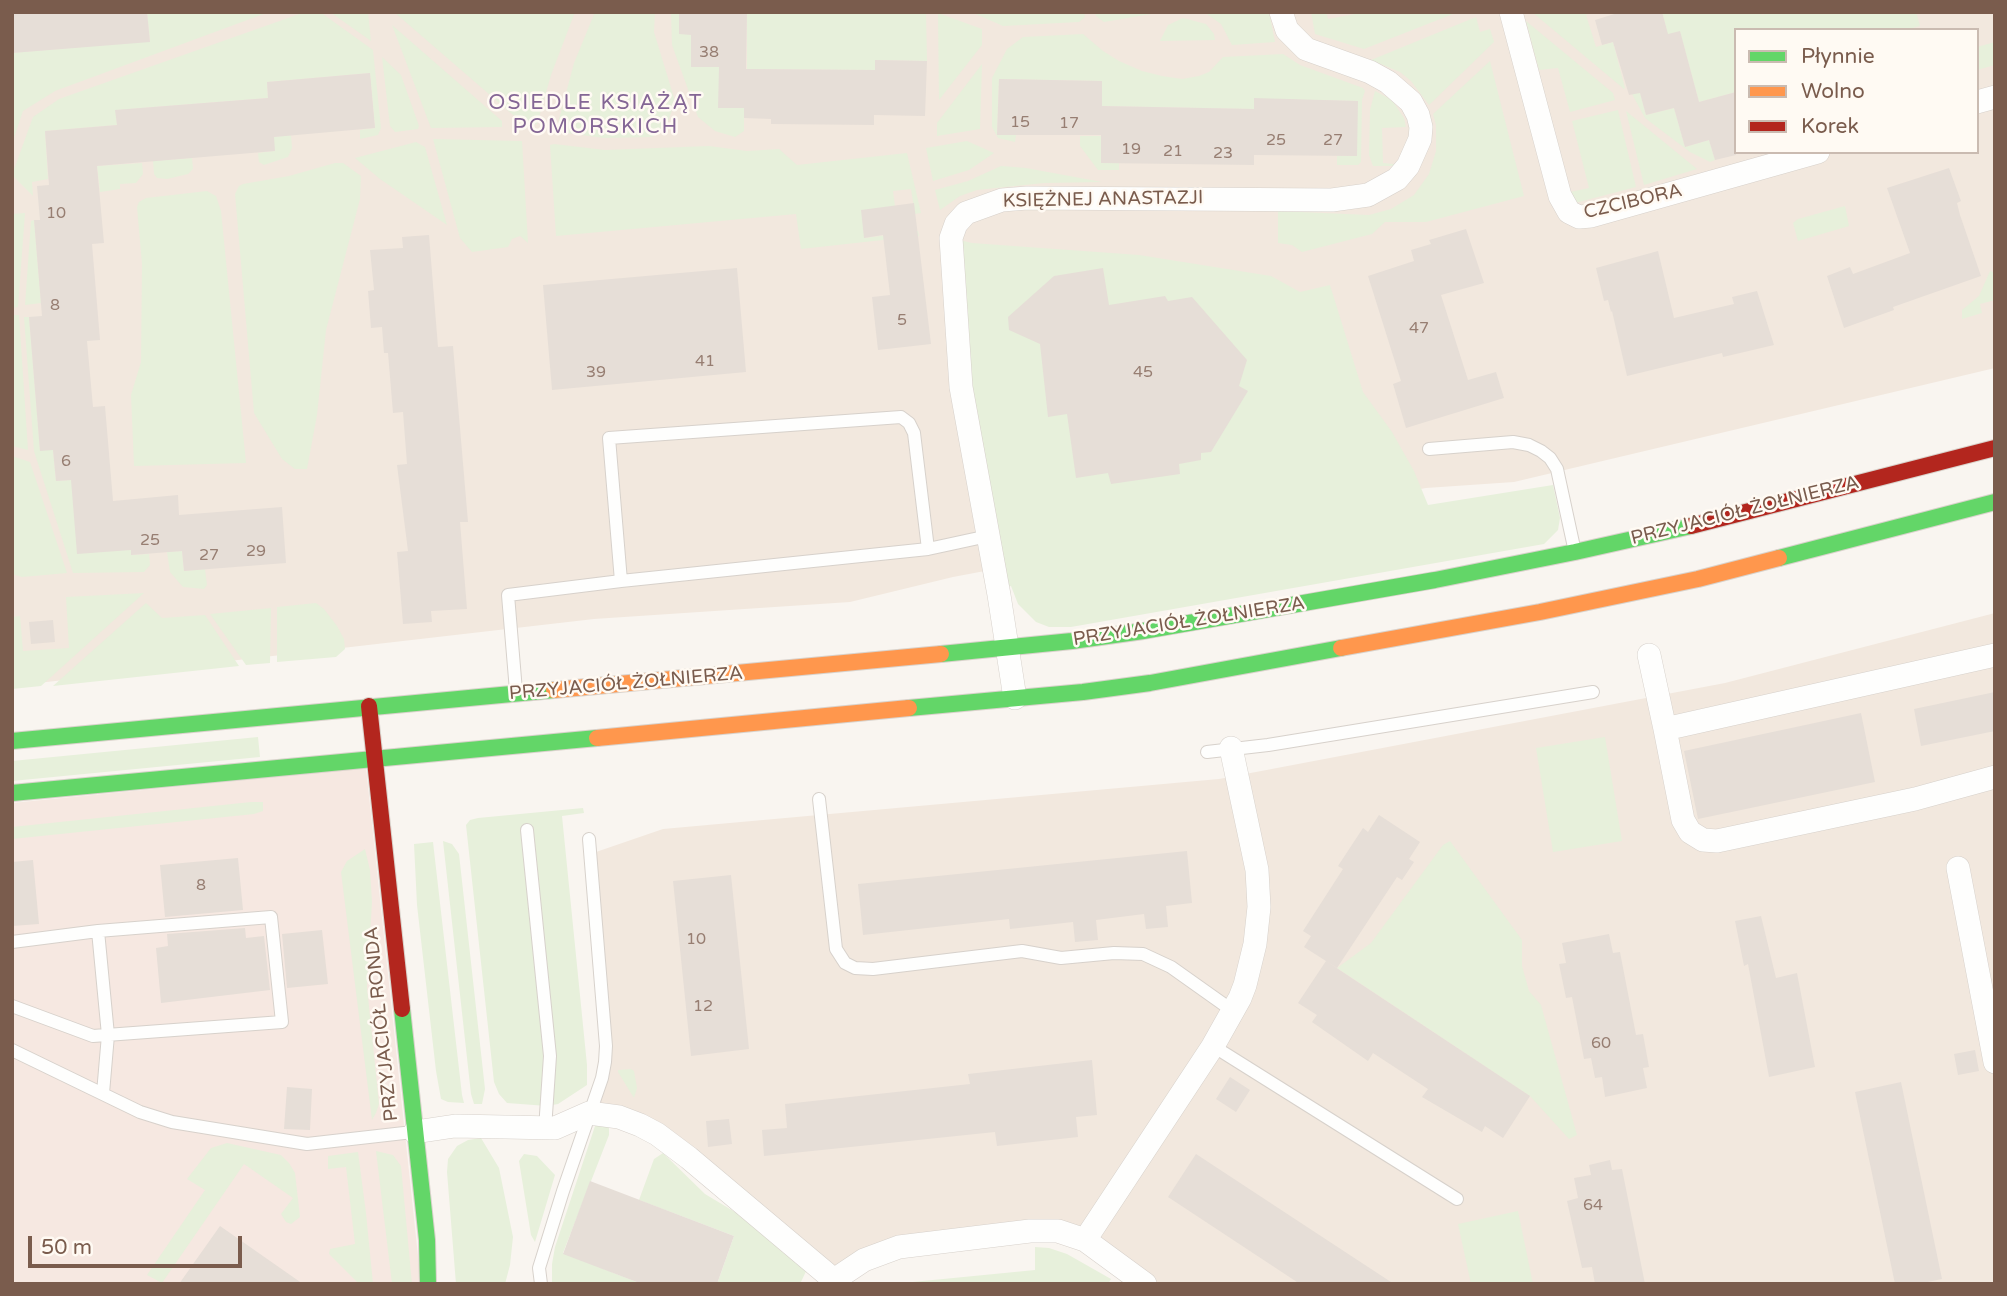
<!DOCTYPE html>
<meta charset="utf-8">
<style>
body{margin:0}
#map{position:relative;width:2007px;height:1296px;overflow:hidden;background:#f9f5f0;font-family:"Varela Round",sans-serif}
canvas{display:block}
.frame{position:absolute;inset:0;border:14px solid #7a5c4d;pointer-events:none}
.legend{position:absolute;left:1734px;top:28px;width:245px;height:126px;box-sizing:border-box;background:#fffaf3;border:2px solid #cabbb1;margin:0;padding:9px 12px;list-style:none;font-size:21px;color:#7a5c4d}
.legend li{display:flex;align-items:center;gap:14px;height:35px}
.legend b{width:35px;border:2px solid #cabbb1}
.scale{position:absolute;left:28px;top:1236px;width:214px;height:32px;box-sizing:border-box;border:4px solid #7a5c4d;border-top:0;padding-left:9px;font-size:21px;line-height:24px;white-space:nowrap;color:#7a5c4d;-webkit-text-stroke:5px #fffaf3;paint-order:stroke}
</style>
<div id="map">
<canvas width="2007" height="1296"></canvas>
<div class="frame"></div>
<ul class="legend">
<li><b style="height:9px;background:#63d668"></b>Płynnie</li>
<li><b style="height:9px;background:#ff974d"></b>Wolno</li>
<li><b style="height:9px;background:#b3261e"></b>Korek</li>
</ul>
<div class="scale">50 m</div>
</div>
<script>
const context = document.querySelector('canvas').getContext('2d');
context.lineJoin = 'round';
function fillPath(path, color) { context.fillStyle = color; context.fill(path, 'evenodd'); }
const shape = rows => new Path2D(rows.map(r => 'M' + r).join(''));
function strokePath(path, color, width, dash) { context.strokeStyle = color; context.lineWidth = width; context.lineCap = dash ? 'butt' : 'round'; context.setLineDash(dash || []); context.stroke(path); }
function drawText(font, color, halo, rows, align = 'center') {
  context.font = font + ' "Varela Round",sans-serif'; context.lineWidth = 5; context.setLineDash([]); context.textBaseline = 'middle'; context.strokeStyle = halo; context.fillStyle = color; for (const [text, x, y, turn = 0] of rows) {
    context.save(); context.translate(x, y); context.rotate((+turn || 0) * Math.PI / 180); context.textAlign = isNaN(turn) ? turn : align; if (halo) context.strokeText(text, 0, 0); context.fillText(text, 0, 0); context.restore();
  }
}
fillPath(shape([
 [12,12,1995,12,1995,368,1514,482,1426,488,953,577,850,602,594,619,12,686],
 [1736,30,1977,30,1977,152,1736,152],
 [1995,613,1995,1284,1160,1284,1081,1230,1055,1223,834,1272,599,1106,610,1061,596,852,663,829,1219,779,1725,683]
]), '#f2e8de');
fillPath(shape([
 [366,768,421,1284,12,1284,12,803]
]), '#f6e8e1');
fillPath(shape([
 [147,12,269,12,55,91,23,111,12,144,12,53,150,41],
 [305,12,320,12,373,50,381,128,378,135,360,139,360,130,375,128,370,73,267,82,268,98,116,110,117,125,45,131,48,179,32,182,33,196,12,175,33,117,59,99],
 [330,12,368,12,371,41],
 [394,12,575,12,551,75,537,124,527,127],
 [595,12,655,12,654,32,675,101,667,125,652,137,604,138,559,132,557,127,574,63],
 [671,12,679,12,691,35,691,67,719,67,719,108,744,108,744,131,735,137,715,131,698,117,672,45],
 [747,12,926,12,927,61,876,60,875,70,747,69],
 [971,12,1084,12,1085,17,1079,22,1003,26],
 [1095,12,1163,12,1104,22,1096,16],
 [1204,12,1269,12,1275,42,1232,45,1221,24],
 [1311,12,1326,12,1328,19,1366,12,1458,12,1364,49,1315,34],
 [1532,12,1592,12,1586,15,1596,47,1613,42,1625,88,1624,89],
 [1662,12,1761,12,1762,15,1771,12,1916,12,1920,26,1905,30,1736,30,1736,92,1699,102,1680,32,1662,36,1661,29,1666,27],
 [938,13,982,29,982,45,939,100],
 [1476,17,1480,32,1490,29,1494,42,1429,105,1411,81,1400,72,1371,60],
 [1183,18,1206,24,1214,34,1215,40,1160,41,1168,25],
 [1526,21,1613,93,1615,100,1570,112,1558,68,1539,70],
 [392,25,502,121,502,127,431,128],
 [1083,34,1103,51,1119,61,1142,71,1162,76,1182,79,1199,76,1209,72,1223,57,1283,54,1300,65,1363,88,1365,91,1362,100,1361,162,1358,165,1337,165,1337,156,1357,156,1357,101,1255,99,1254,109,1102,106,1101,81,999,79,997,135,1016,135,1015,142,998,138,992,127,992,78,1007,49,1023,37],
 [1995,42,1995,65,1977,70,1977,47],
 [382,57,401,75,419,126,418,129,395,132,390,126],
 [1490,61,1524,196,1426,222,1385,222,1372,234,1302,252,1292,245,1278,243,1278,211,1369,215,1391,209,1414,195,1429,174,1436,151,1436,125,1433,114],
 [982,64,980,129,937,136,937,123],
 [1375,91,1392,100,1404,118,1406,127,1382,128,1383,163,1394,164,1394,166,1373,166,1369,155,1370,110],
 [1640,92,1646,115,1674,108,1685,147,1709,140,1715,160,1710,162,1690,152,1645,118,1632,94],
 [1618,110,1636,187,1575,203,1570,192,1589,188,1572,121],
 [1626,111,1697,169,1644,185],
 [291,135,292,148,288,157,264,165,259,162,258,153,274,151,273,137],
 [1080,136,1101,136,1101,163,1119,163,1119,170,1098,170,1080,146],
 [433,139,522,141,528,243,520,236,512,239,508,247,472,252,460,238],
 [967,141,994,153,969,170,933,181,926,148],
 [416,142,425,147,447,225,380,179,355,158],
 [554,144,605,150,709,146,747,151,779,149,797,165,907,153,921,213,915,214,911,189,893,191,895,206,865,238,918,231,919,236,801,249,796,214,556,236,550,145],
 [192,158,193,169,188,174,167,179,157,178,154,174,153,161],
 [142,163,143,174,136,183,120,184,120,189,100,192,97,166],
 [335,163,343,163,361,176,360,199,326,330,317,415,307,469,295,469,282,459,254,413,235,194,239,186,243,184,289,176],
 [1001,166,1026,168,1102,182,1044,183,977,190,960,196,940,210,935,190,968,181],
 [207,191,216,196,221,211,246,463,134,466,131,395,141,362,142,264,137,207,139,202,146,198],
 [1845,206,1849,226,1798,241,1793,223,1798,219],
 [25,213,18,307,12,308,12,214],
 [34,220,41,303,25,305,31,221],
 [951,238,972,243,1139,255,1271,276,1300,292,1330,285,1363,392,1392,432,1414,471,1428,505,1553,485,1560,518,1558,530,1544,544,1071,627,1049,627,1036,622,1018,604,1011,586,998,589],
 [1990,271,1995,273,1995,300,1980,304,1982,313,1962,319,1962,310,1979,296],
 [12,315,19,315,28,450,12,446],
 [24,317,29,317,40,450,53,450,56,481,71,480,131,550,131,555,149,554,150,565,144,572,73,573,34,451],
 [12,456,30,462,67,573,22,577,12,574],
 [182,551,184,571,205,569,207,585,204,589,183,587,170,572,167,552],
 [144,593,41,686,12,689,12,617,20,616,23,651,69,648,66,597],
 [146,603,162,618,205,615,239,666,53,686],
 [316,603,324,609,337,626,344,639,345,649,336,657,277,662,277,607],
 [271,608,270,663,246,665,210,614],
 [258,737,260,757,12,781,12,761],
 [1605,737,1622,841,1553,852,1536,748],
 [251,802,263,802,263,811,254,814,12,839,12,827],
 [583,808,584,813,562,816,587,1065,587,1085,558,1104,547,1106,507,1103,499,1094,494,1082,466,825,470,820,478,818],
 [443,841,452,844,459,854,485,1089,482,1104,474,1104,471,1094],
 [1450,841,1522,940,1522,966,1529,991,1541,1005,1577,1135,1569,1139,1530,1096,1337,968,1371,943,1443,845],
 [433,842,462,1095,464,1103,448,1102,441,1099,436,1071,417,905,414,844],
 [365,849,370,870,372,902,367,987,379,1104,376,1113,372,1120,341,872,347,861],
 [631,1069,634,1071,637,1088,634,1098,618,1072,618,1070],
 [600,1123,609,1125,609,1135,563,1253,642,1284,552,1284,552,1264,555,1247,595,1126],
 [481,1138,499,1168,513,1237,510,1265,505,1284,456,1284,447,1172,448,1159,457,1146,468,1140],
 [227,1143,281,1155,289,1163,295,1173,300,1217,291,1224,286,1222,281,1214,293,1198,244,1164,162,1283,147,1275,205,1190,187,1179,211,1148],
 [376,1151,393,1155,401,1166,412,1284,392,1284],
 [358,1152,366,1213,373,1284,359,1284,329,1254,330,1249,355,1244,346,1167,328,1169,328,1156],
 [663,1153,705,1194,790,1245,809,1265,800,1284,717,1284,734,1236,639,1200,654,1159],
 [524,1154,537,1156,555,1175,535,1242,531,1235,519,1161],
 [1518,1211,1533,1284,1471,1284,1458,1224],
 [1035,1247,1049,1248,1067,1254,1111,1279,1108,1284,892,1284,1035,1270]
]), '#e7f0db');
fillPath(shape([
 [12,12,147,12,150,42,12,53],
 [679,12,747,12,746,69,875,70,875,60,927,61,925,116,874,115,874,125,771,124,771,119,744,118,744,108,718,108,719,67,691,67,691,35,679,34],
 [1621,12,1662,12,1668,34,1680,31,1699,102,1736,92,1736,155,1715,160,1709,140,1685,147,1674,108,1646,115,1640,93,1629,95,1613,42,1602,45,1595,20],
 [370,73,375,128,274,137,275,151,97,166,104,243,92,244,100,340,87,341,93,407,105,406,113,501,178,495,179,515,282,507,286,563,184,571,182,551,131,555,131,550,77,554,71,480,56,481,53,450,40,451,29,317,42,316,34,220,40,220,37,186,49,185,45,131,117,125,115,110,268,98,267,82],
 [999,79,1102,81,1102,106,1254,109,1254,98,1358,101,1357,156,1254,155,1254,165,1101,163,1101,135,997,135],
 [1949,168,1961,201,1957,203,1960,215,1981,276,1893,307,1894,310,1844,328,1827,276,1850,267,1853,274,1910,253,1887,188],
 [914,203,931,344,878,350,872,297,890,295,883,235,864,238,861,210],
 [1466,229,1484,283,1441,295,1468,380,1496,372,1504,398,1406,428,1393,384,1401,381,1368,276,1414,261,1411,250,1431,244,1429,240],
 [429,235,438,347,453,346,468,522,460,522,467,609,431,611,432,622,403,624,397,552,408,551,397,465,407,464,403,412,393,413,388,353,384,353,382,327,371,328,368,291,374,290,370,250,403,248,402,237],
 [1658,251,1674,318,1734,304,1732,297,1757,291,1774,345,1723,357,1722,353,1627,376,1612,311,1611,312,1608,300,1604,301,1596,268],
 [737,268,746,372,552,390,543,285],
 [1103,268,1109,305,1165,296,1168,301,1192,297,1247,360,1239,386,1248,391,1211,452,1201,453,1201,460,1179,464,1180,474,1111,484,1108,473,1076,478,1067,414,1048,417,1040,344,1009,330,1008,317,1054,276],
 [53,620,55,642,31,644,29,622],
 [1995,692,1995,731,1921,746,1914,709],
 [1861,713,1875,782,1698,819,1684,751],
 [1379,815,1420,842,1409,859,1414,862,1402,880,1397,877,1337,968,1304,947,1311,936,1303,931,1343,869,1338,866,1363,828,1368,832],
 [1187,851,1192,903,1166,906,1168,927,1146,929,1144,914,1096,920,1098,940,1075,942,1073,922,1010,929,1009,919,863,935,858,884],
 [238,858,243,910,165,917,160,865],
 [33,860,39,924,12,926,12,862],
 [731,875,749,1049,691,1056,673,881],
 [1761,916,1776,978,1797,973,1815,1067,1769,1077,1748,964,1744,966,1735,921],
 [245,928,246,938,264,936,270,990,161,1003,156,948,168,946,167,934],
 [322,930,328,984,287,988,282,934],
 [1609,934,1613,953,1620,952,1636,1035,1643,1034,1649,1067,1643,1068,1647,1088,1605,1097,1602,1077,1595,1078,1591,1058,1584,1059,1572,997,1566,998,1559,964,1566,963,1562,943],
 [1326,961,1530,1096,1503,1138,1485,1126,1482,1132,1422,1097,1428,1089,1373,1053,1368,1061,1312,1022,1317,1015,1298,1003],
 [1975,1050,1979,1071,1958,1075,1954,1054],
 [1092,1060,1097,1115,1076,1117,1078,1137,997,1146,995,1132,764,1156,762,1130,787,1128,785,1104,970,1084,968,1074],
 [1230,1077,1250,1090,1236,1112,1216,1099],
 [1901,1082,1942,1279,1918,1284,1895,1284,1855,1092],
 [287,1087,312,1089,310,1130,284,1129],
 [729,1119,732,1144,708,1147,706,1121],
 [1196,1154,1333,1244,1394,1284,1300,1284,1168,1197],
 [1610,1160,1612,1170,1622,1169,1645,1284,1595,1284,1592,1267,1582,1268,1567,1201,1578,1198,1574,1178,1591,1175,1589,1165],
 [590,1181,734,1236,717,1284,642,1284,563,1254],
 [220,1226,303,1284,179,1284]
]), '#e6ded7');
const lane = shape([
 [1429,449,1513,442,1529,445,1541,451,1550,458,1557,469,1575,552],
 [928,549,914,433,909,423,901,417,609,438,621,581,928,549,988,536],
 [516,691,508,595,621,581],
 [1207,752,1268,745,1593,692],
 [819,799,836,949,845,963,855,968,873,969,1022,951,1061,958,1114,953,1143,954,1171,967,1233,1011],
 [527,830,550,1056,545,1129],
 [98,931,108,1035,103,1093],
 [12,942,98,931,271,917,282,1022,93,1036,12,1006],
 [1213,1046,1457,1199],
 [12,1050,140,1112,172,1122,307,1144,413,1132],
 [541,1284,539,1268,563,1191,602,1078,605,1062,606,1046,589,839]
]);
const street = shape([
 [1511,12,1560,196,1569,212,1579,217,1591,216,1818,152],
 [1977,102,1995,97],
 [1649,655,1665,729,1995,655],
 [1015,698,999,595,961,387,951,238,956,224,966,213,1002,200,1027,198,1332,200,1368,195,1397,179,1408,166,1420,139,1421,127,1418,115,1411,102,1388,82,1370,72,1306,49,1287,30,1281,12],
 [1665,729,1683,820,1690,832,1703,840,1717,841,1915,799,1995,777],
 [1958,868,1995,1062],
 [415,1132,455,1126,555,1128,589,1113,619,1117,640,1125,657,1134,689,1158,834,1280,864,1260,899,1247,1030,1231,1058,1231,1085,1240,1145,1284],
 [1085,1240,1213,1046,1240,998,1245,985,1255,944,1259,907,1257,870,1231,748]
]);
const fast = shape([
 [1779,558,1995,502],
 [941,654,1072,641,1143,631,1435,580,1575,552,1691,526],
 [909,708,1083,692,1150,683,1341,648],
 [12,741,554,690],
 [12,793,597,738],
 [402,1009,427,1240,428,1284]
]);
const slow = shape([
 [1341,648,1540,612,1698,579,1779,558],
 [554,690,941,654],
 [597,738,909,708]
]);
const jam = shape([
 [1691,526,1995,448],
 [369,706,402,1009]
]);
strokePath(lane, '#d7d1cb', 14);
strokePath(street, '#d7d1cb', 24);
strokePath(fast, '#d9d2cb', 18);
strokePath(slow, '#d9d2cb', 18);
strokePath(jam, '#d9d2cb', 18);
strokePath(lane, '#fefefd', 12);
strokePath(street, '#fefefd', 23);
strokePath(fast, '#63d668', 16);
strokePath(slow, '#ff974d', 16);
strokePath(jam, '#b3261e', 16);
drawText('16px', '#977e72', null, [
 ["38",709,53],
 ["15",1020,123],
 ["17",1069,124],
 ["25",1276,141],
 ["27",1333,141],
 ["19",1131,150],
 ["21",1173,152],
 ["23",1223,154],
 ["10",56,214],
 ["8",55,306],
 ["5",902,321],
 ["47",1419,329],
 ["41",705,362],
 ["39",596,373],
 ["45",1143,373],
 ["6",66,462],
 ["25",150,541],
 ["29",256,552],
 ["27",209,556],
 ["8",201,886],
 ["10",696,940],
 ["12",703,1007],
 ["60",1601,1044],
 ["64",1593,1206]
]);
drawText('19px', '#7a5c4d', '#fffaf3', [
 ["KSIĘŻNEJ ANASTAZJI",1103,200,-1],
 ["CZCIBORA",1633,202,-13],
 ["PRZYJACIÓŁ ŻOŁNIERZA",1745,511,-14],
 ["PRZYJACIÓŁ ŻOŁNIERZA",1189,622,-9],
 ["PRZYJACIÓŁ ŻOŁNIERZA",626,684,-5],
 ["PRZYJACIÓŁ RONDA",382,1024,-96]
]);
context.letterSpacing = '2px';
drawText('21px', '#846695', '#fffaf3', [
 ["OSIEDLE KSIĄŻĄT",596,103],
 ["POMORSKICH",596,127]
]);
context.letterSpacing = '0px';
</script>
